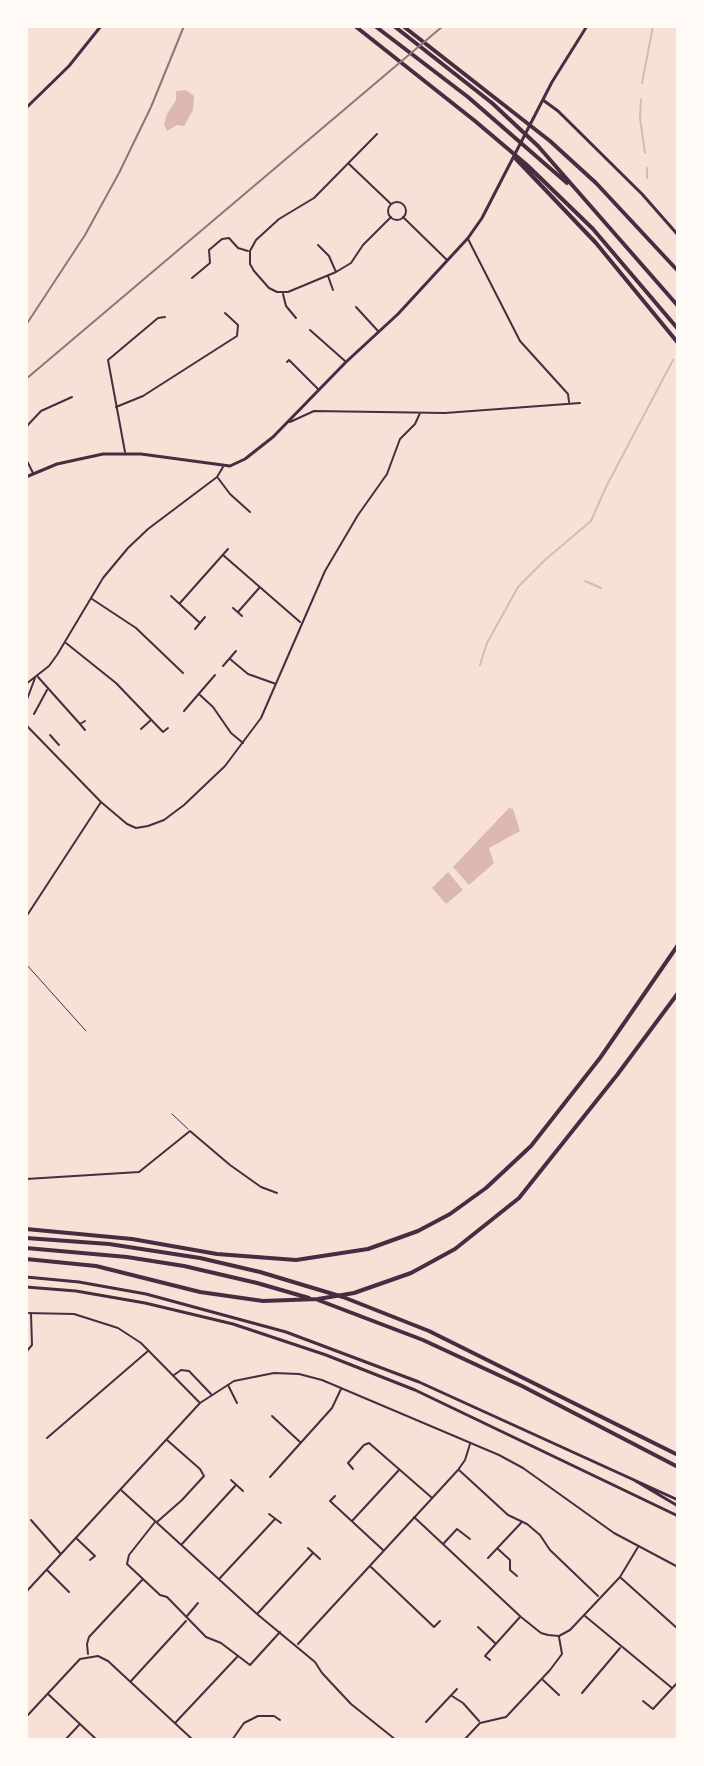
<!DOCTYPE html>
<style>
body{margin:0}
#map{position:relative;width:704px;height:1766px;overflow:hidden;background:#f7e1d7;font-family:"PT Sans Narrow",sans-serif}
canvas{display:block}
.frame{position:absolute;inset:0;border:28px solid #fffaf5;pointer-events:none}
</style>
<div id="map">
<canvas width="704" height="1766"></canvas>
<div class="frame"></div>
</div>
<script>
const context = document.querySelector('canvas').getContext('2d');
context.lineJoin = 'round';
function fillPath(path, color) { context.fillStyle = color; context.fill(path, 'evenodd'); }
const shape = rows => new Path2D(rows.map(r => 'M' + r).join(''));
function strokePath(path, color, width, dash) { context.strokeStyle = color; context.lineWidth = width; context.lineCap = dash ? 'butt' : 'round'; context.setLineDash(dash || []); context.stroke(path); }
fillPath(shape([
 [186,90,194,96,193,110,184,126,177,125,167,131,164,124,167,114,176,100,176,91],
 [509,808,513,809,520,831,489,848,494,863,469,885,453,867],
 [448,872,463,890,446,904,432,888]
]), '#dcb8b0');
strokePath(shape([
 [642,83,653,26],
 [641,99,640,118,645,153],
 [647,168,647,178],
 [585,581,601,588],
 [480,665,487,643,518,587,546,559,591,521,606,487,673,360]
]), '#dcb8b0', 2);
strokePath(shape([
 [26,964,86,1031],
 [172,1114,188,1129]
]), '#4a2c40', 1);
strokePath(shape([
 [349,164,391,204],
 '388 211a9 9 0 1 1 18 0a9 9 0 1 1-18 0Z',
 [403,217,447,260],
 [468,239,520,341,568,394,569,402],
 [318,245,329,256,336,272,351,263,363,245,391,217],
 [336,272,288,292,277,292,269,288,254,271,250,264,250,251,256,240,279,219,314,198,377,134],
 [328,276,333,290],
 [192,278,210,263,209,250,222,239,229,238,238,248,248,251],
 [283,294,286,306,296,318],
 [356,307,378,331],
 [310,330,345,361],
 [287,362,289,360,318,389],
 [116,407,143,396,237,336,238,325,225,313],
 [290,422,314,411,445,413,580,403],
 [26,427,41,411,72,397],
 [125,452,108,360,158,318,165,317],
 [26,459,33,473],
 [218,478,230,494,250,512],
 [223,555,300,622],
 [171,596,200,623],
 [92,599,136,628,183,673],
 [180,603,228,549],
 [233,608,242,616],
 [238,612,260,587],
 [195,629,205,617],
 [66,643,116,683,163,732,168,728],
 [230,659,248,674,276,684],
 [223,666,236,651],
 [38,677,80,724],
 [26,684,49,666,57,655,103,578,128,548,148,529,217,477,223,467],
 [200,695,213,707,231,733,243,743],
 [26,702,35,678],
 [184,711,215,675],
 [34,714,47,690],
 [26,725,101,802,127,824,136,828,148,826,164,820,184,805,225,766,261,718,325,571,358,515,387,474,400,439,415,424,420,413],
 [141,729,151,720],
 [85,730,80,724,85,721],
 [50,735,59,745],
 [26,917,101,802],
 [26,1179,139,1172,190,1131,230,1165,261,1187,277,1193],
 [26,1352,32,1345,31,1314],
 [174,1375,181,1370,189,1371,211,1394],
 [228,1385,237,1403],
 [272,1416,300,1442],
 [47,1438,148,1351],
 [353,1469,348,1463,364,1445,369,1443,431,1497],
 [459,1470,508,1515,527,1524,540,1535,550,1550,598,1596],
 [270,1477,332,1408,341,1389],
 [231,1480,243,1491],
 [121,1490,257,1614,315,1662,322,1673,351,1704,396,1740],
 [335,1496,330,1501,383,1550],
 [269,1514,281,1523],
 [414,1517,521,1617,541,1633,548,1635,559,1636,570,1630,620,1577,638,1547],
 [31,1520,60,1553],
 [352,1521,399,1470],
 [155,1522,129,1555,127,1564,160,1595,167,1597,206,1637,221,1643,250,1665,280,1632],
 [157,1522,182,1500,204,1476,200,1469,167,1440],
 [76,1538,95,1556,90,1560],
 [444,1543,457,1529,470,1539],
 [182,1544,236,1485],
 [308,1548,320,1559],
 [498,1549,510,1560,510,1570,517,1576],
 [488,1558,521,1523],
 [371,1567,434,1627,440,1621],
 [47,1570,69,1592],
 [220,1578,275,1519],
 [621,1578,678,1629],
 [258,1613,313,1553],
 [187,1616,198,1603],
 [585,1616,672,1688],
 [478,1627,495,1643],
 [298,1644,458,1470,465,1460,470,1444],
 [88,1654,87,1644,89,1637,143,1579],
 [490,1660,485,1656,520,1617],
 [543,1680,559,1695],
 [131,1681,186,1621],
 [582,1693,620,1648],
 [48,1694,97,1740],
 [452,1696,463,1703,479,1721],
 [643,1701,653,1709,678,1682],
 [26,1717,80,1659,98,1656,108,1661,193,1740],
 [176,1722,237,1657],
 [426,1722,457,1689],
 [65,1740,79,1725],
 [232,1740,244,1723,258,1716,274,1716,280,1720],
 [464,1740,480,1723,506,1717,550,1670,562,1654,559,1637]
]), '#4a2c40', 2);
strokePath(shape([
 [26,1313,74,1314,118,1328,141,1343,200,1403],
 [26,1592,200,1403,234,1381,274,1373,299,1374,322,1380,499,1455,523,1468,614,1533,678,1567]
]), '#4a2c40', 2);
strokePath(shape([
 [543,100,558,111,642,194,678,235],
 [26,108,69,66,101,26],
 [26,477,57,464,103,454,141,454,230,466,245,459,273,437,346,362,398,314,468,238,482,218,552,82,587,26]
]), '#4a2c40', 3);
strokePath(shape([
 [26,1277,79,1282,146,1294,286,1332,419,1382,678,1500],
 [26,1287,76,1291,145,1303,233,1324,326,1355,415,1390,678,1516],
 [634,1480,678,1506]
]), '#4a2c40', 3);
strokePath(shape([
 [355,26,475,121,527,165,593,229,678,329],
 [375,26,468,97,567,183],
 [394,26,492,103,538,146,678,306],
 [403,26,550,141,596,183,678,271],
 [516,159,596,243,678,343],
 [26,1229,132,1239,217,1254,296,1260,368,1249,418,1231,450,1214,486,1188,531,1146,600,1058,678,945],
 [26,1238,109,1244,200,1258,260,1272,343,1297,429,1331,678,1455],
 [26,1248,127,1257,184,1266,257,1283,309,1298],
 [26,1259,96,1266,200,1292,263,1301,318,1299,354,1293,411,1273,455,1249,519,1198,617,1075,678,993],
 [318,1300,423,1340,522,1386,678,1467]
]), '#4a2c40', 4);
strokePath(shape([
 [26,325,85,235,119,173,151,107,184,26],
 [26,379,443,26]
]), '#8f747c', 2);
</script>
